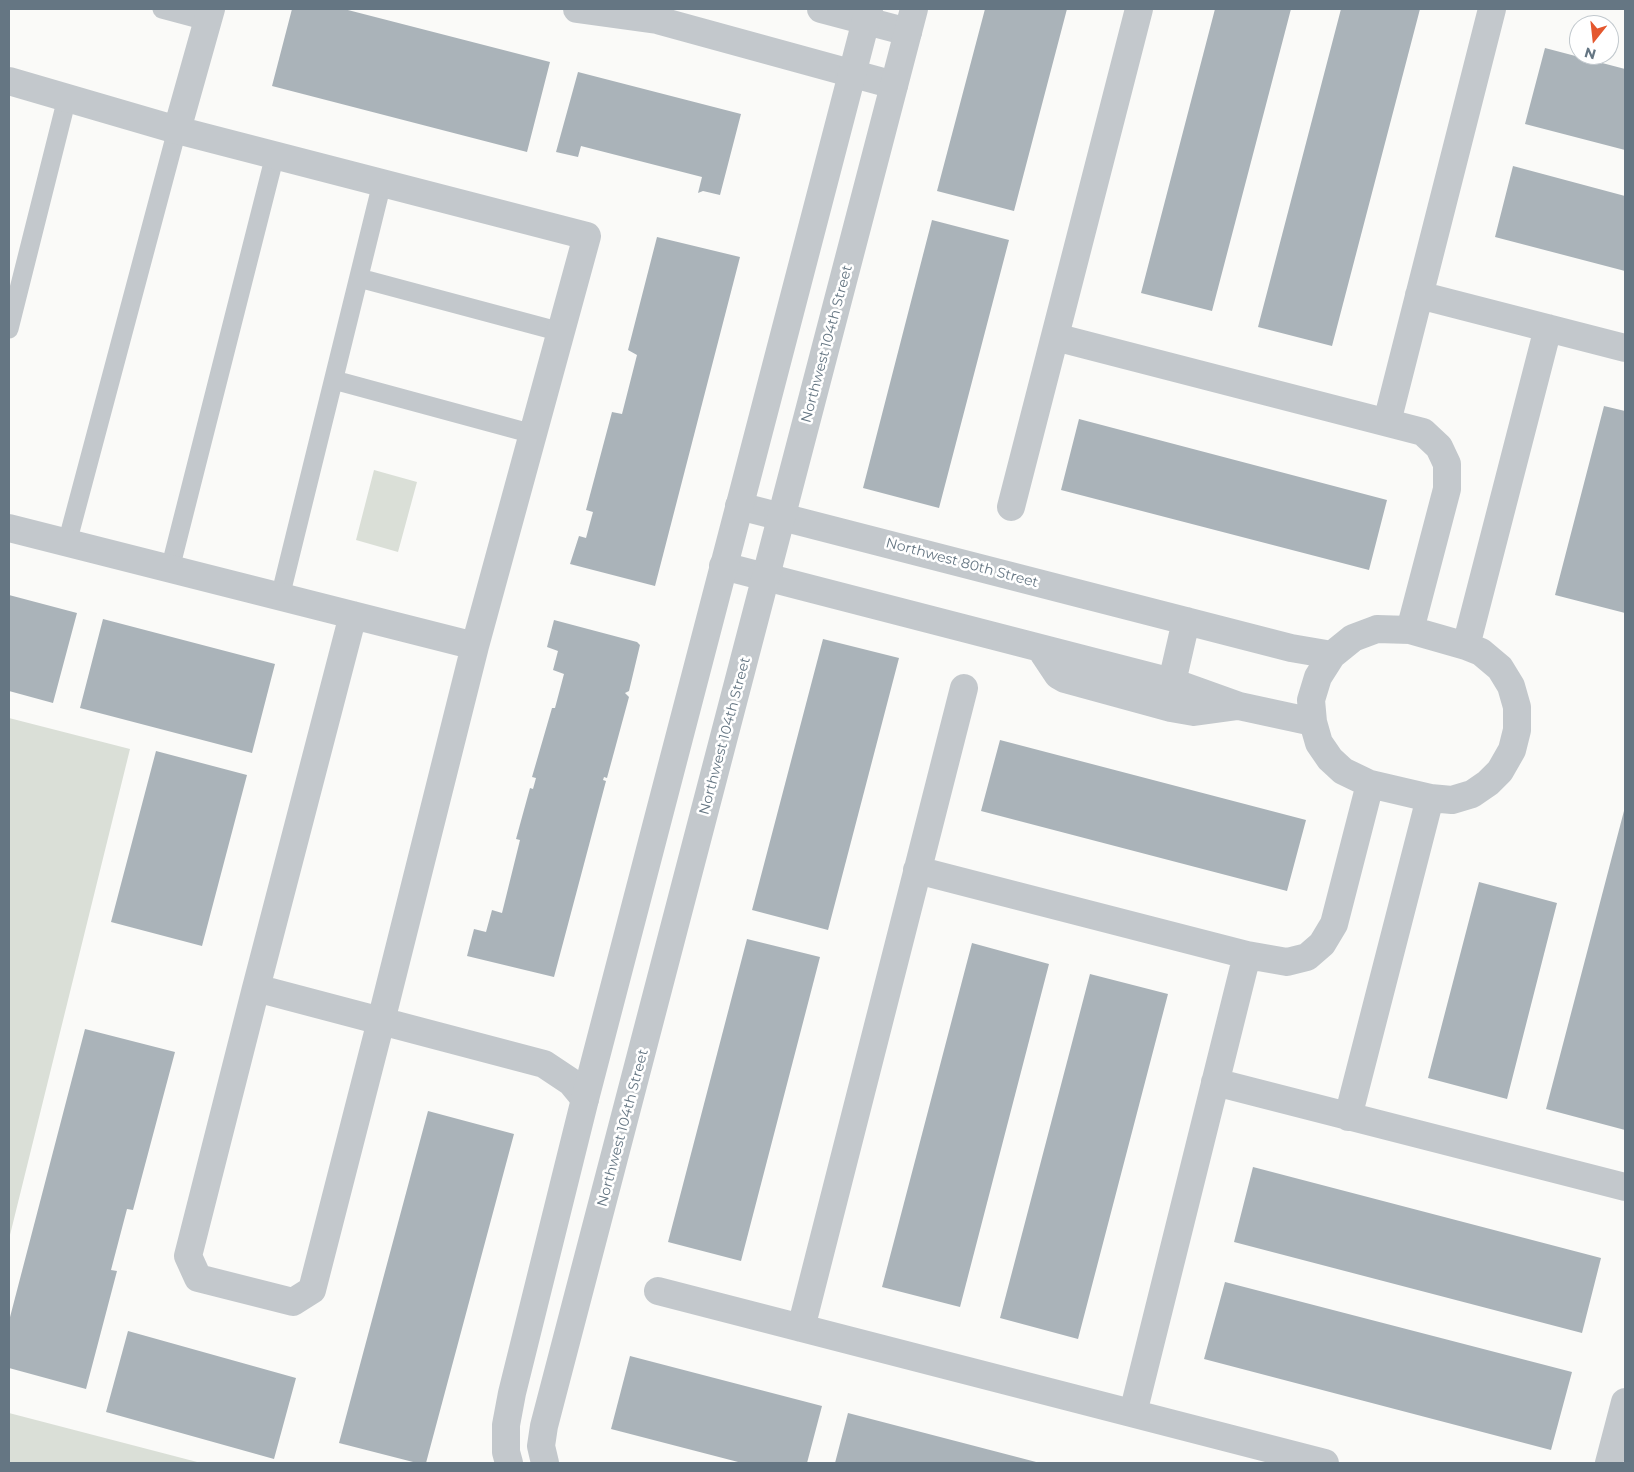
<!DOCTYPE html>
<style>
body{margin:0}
#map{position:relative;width:1634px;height:1472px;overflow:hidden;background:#fafaf8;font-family:Montserrat,sans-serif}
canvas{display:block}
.frame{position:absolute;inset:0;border:10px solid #657683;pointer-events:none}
.north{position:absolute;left:1569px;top:15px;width:50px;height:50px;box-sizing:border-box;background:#fff;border:1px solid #c1c8cd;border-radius:50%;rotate:196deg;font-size:14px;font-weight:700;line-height:20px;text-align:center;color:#657683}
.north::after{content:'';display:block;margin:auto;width:18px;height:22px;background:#e4572e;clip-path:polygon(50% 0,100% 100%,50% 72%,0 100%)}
</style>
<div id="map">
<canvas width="1634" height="1472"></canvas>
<div class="frame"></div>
<div class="north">N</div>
</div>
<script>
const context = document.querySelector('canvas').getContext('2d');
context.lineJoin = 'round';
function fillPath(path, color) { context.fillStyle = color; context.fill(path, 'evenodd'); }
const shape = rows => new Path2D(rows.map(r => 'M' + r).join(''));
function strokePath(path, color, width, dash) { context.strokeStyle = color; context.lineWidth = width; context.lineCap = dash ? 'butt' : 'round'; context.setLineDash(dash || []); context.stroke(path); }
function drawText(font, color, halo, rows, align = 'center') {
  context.font = font + ' Montserrat,sans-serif'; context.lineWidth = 5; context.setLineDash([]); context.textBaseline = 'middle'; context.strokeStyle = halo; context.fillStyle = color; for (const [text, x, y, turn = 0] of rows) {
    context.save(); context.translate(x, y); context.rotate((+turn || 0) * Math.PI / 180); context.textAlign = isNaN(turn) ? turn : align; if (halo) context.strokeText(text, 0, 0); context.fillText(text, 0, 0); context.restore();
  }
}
fillPath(shape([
 [374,470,417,482,398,552,356,540],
 [9,718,130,749,9,1239],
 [9,1413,201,1463,9,1463]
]), '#dadfd7');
fillPath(shape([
 [292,9,344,9,550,62,527,152,272,86],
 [985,9,1067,9,1014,211,937,191],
 [1215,9,1291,9,1212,311,1141,293],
 [1341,9,1420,9,1332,346,1258,327],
 [1545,48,1625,69,1625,150,1525,124],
 [578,72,741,114,720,195,703,191,698,193,702,177,581,146,578,157,556,152],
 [1513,166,1625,196,1625,271,1495,237],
 [932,220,1009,240,939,508,863,488],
 [657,237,740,257,655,586,570,564,579,536,586,538,593,512,586,510,612,412,622,414,637,355,628,350],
 [1604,406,1625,411,1625,613,1555,595],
 [1079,419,1387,500,1369,570,1061,490],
 [9,595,77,613,53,703,9,691],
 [103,619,275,664,252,753,80,708],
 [554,620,637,642,640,645,629,691,625,693,629,697,607,778,604,777,603,780,606,781,554,977,467,956,474,929,486,932,492,910,502,913,520,840,516,839,530,788,533,789,536,778,532,777,552,708,555,708,564,674,553,670,558,651,547,647],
 [823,639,899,658,828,930,752,910],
 [1000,740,1306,820,1287,891,981,811],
 [156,751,247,775,202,946,111,922],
 [1625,807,1625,1130,1546,1109],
 [1479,882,1557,903,1507,1099,1428,1078],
 [747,939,820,957,741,1261,668,1242],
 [972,943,1049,964,960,1307,882,1287],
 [1090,974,1168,994,1078,1339,1000,1318],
 [85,1029,175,1052,133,1210,127,1209,111,1270,117,1271,86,1389,9,1368,9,1321],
 [428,1111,514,1134,426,1463,417,1463,339,1443],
 [1253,1167,1601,1258,1582,1333,1234,1242],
 [1225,1282,1572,1372,1551,1450,1204,1359],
 [128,1331,296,1378,274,1459,106,1412],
 [630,1356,822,1406,807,1463,742,1463,611,1429],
 [848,1413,1040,1463,835,1463]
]), '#aab3b9');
strokePath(shape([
 [162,9,207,21],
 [359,278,561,332],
 [9,329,67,98],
 [334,380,533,434],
 [67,543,177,130],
 [170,569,275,155],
 [280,597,382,183]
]), '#c3c8cc', 19);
strokePath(shape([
 [577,9,657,20,894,85],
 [821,9,908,32],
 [9,81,177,130,587,236,475,646,9,528],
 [177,130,211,9],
 [1419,295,1625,348],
 [1055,337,1423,432,1439,447,1447,464,1447,489,1410,630],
 [1387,422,1492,9],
 [739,506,1291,648,1332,655],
 [1011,507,1139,9],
 [723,566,1172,682,1239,706,1313,722],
 [1377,629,1410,630,1466,646,1481,652,1500,668,1511,686,1517,707,1517,730,1512,750,1500,771,1488,783,1472,794,1452,800,1430,798,1370,784,1343,771,1330,759,1319,743,1313,722,1311,700,1318,677,1332,655,1353,638,1377,629],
 [475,646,381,1021,312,1290,293,1302,198,1278,188,1256,256,988,381,1021,544,1064,571,1082,585,1099],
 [1466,646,1548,328],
 [1040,648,1058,675,1065,679,1171,708,1194,712,1238,706],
 [1172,682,1186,621],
 [917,870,1247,955,1287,962,1307,957,1322,944,1334,924,1370,784],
 [256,988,353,615],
 [1215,1082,1625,1187],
 [1348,1117,1430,798],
 [658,1291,1325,1463],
 [801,1328,964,688],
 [1133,1413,1247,955],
 [1609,1463,1625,1402]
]), '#c3c8cc', 28);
strokePath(shape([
 [509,1463,506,1452,506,1425,512,1393,585,1099,869,9],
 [545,1463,541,1446,544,1426,914,9]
]), '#c3c8cc', 28);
drawText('14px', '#657683', '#fff', [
 ["Northwest 104th Street",827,344,-75],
 ["Northwest 80th Street",962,563,15],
 ["Northwest 104th Street",725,736,-75],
 ["Northwest 104th Street",623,1128,-75]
]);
</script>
